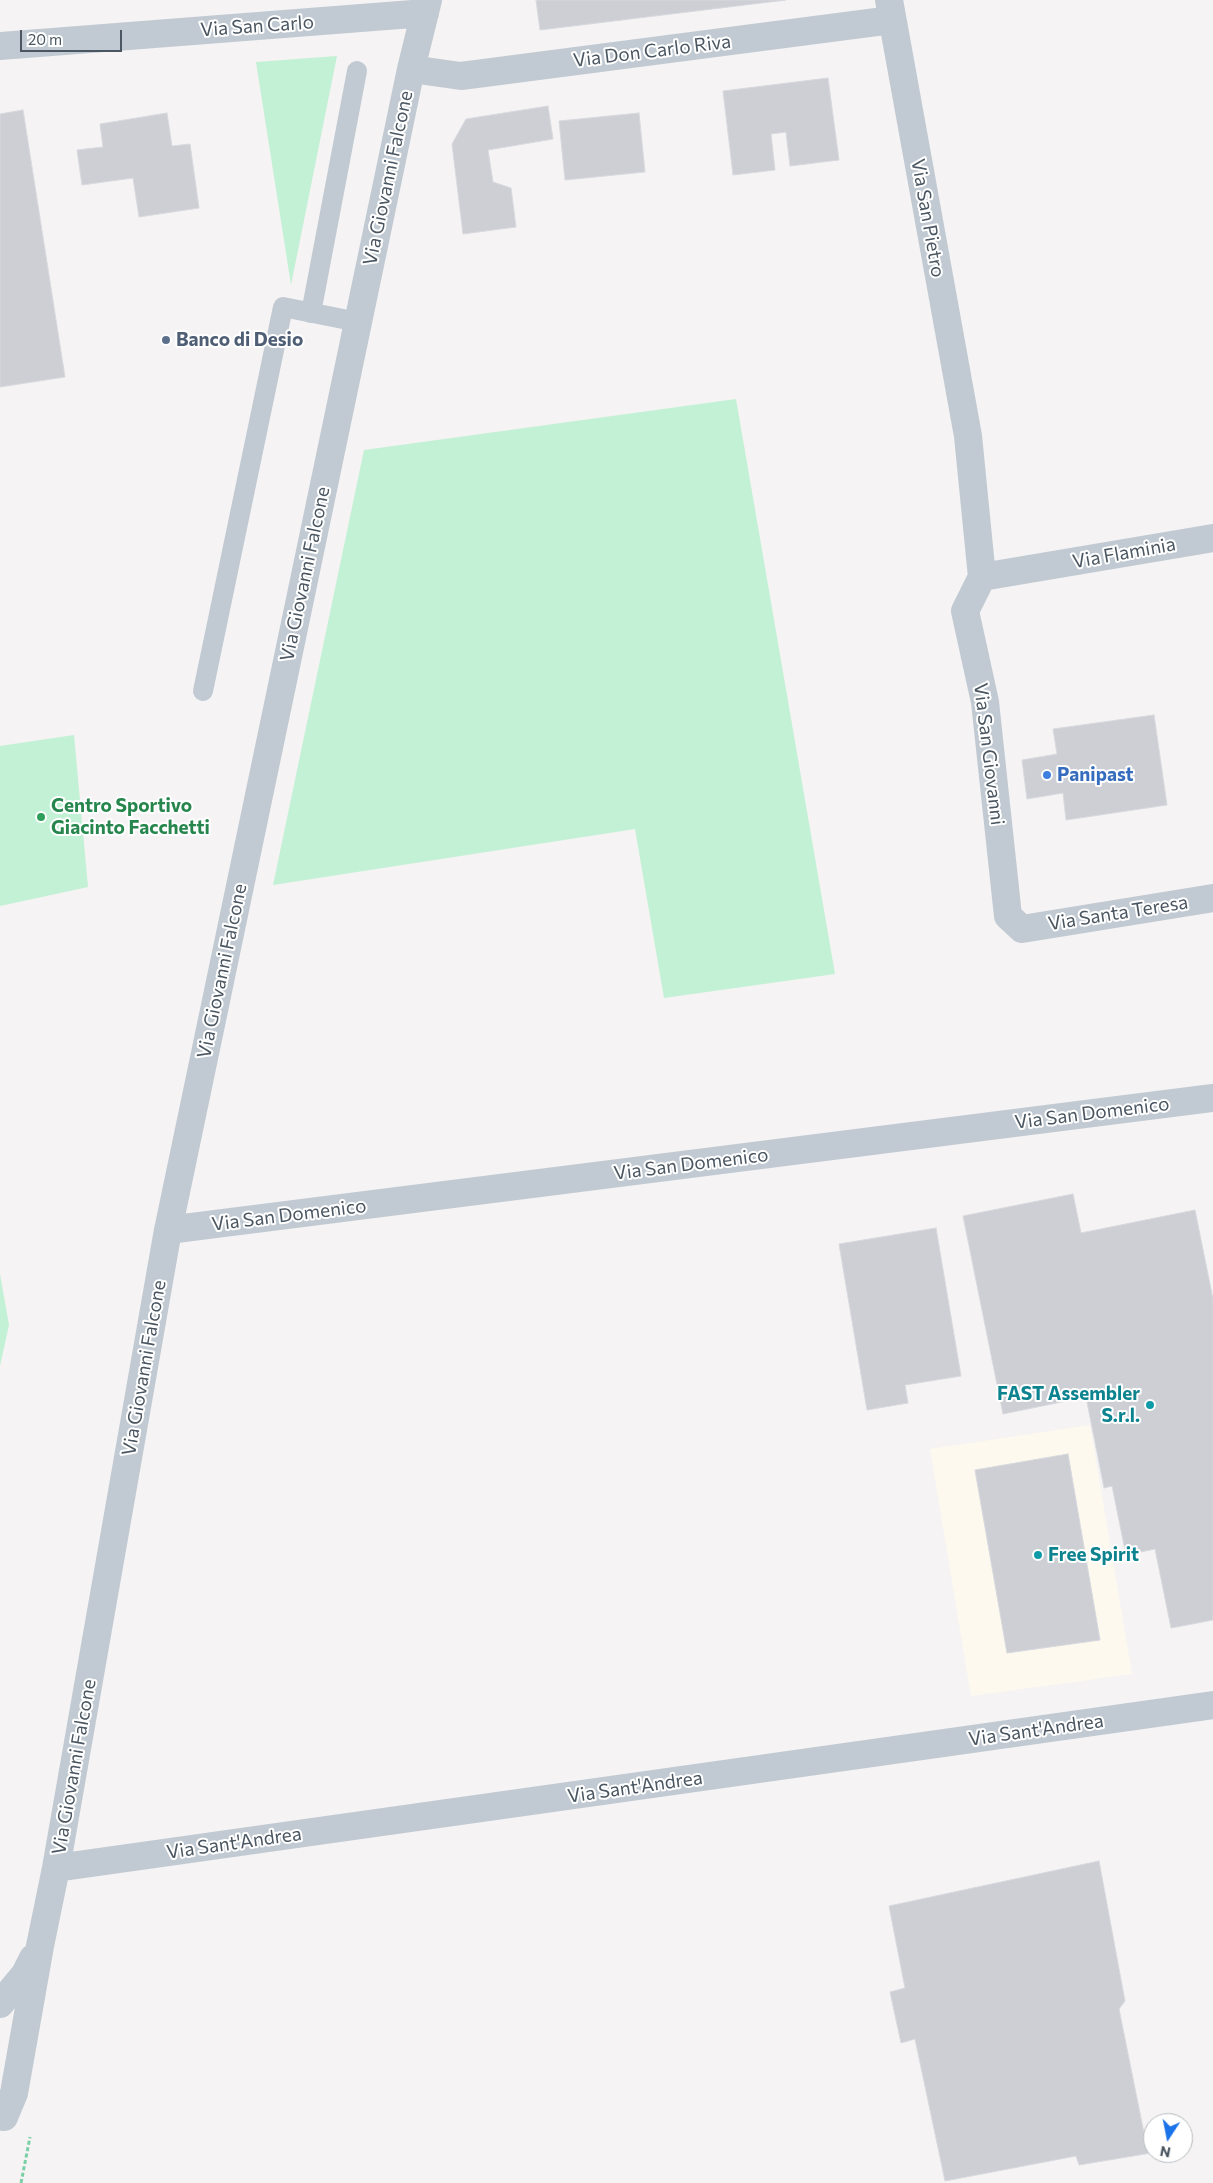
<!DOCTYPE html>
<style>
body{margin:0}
#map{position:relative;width:1213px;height:2183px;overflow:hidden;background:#f5f3f3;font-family:Commissioner,sans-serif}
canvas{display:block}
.north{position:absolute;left:1143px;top:2113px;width:50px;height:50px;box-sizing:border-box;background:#fff;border:1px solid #b7bbc0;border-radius:50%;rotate:191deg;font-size:14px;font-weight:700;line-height:20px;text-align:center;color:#4a5661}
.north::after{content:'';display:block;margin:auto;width:18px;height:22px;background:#1a73e8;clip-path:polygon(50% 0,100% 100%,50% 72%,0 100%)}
.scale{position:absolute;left:20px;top:30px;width:102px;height:22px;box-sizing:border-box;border:2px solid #4a5661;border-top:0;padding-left:6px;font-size:15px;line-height:18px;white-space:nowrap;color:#4a5661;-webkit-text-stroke:4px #fff;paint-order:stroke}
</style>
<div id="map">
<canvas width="1213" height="2183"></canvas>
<div class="north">N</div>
<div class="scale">20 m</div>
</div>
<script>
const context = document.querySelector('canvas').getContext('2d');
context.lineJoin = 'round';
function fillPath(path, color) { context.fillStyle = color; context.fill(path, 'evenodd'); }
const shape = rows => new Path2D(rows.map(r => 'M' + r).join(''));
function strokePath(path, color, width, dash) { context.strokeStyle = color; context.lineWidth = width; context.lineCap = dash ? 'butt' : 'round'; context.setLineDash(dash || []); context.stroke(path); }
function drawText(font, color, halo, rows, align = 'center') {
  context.font = font + ' Commissioner,sans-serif'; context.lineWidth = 4; context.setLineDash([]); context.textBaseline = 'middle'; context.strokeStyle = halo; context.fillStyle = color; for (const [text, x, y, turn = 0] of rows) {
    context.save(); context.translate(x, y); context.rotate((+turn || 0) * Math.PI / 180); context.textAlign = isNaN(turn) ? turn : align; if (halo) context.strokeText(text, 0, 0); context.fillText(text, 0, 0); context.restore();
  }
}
fillPath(shape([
 [1090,1425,1132,1674,971,1696,930,1449]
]), '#fdf9ef');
fillPath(shape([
 [337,56,291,285,256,62],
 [736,399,835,974,664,998,635,829,273,885,364,450],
 [74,735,88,887,0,906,0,746],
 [0,1274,9,1325,0,1366]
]), '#c3f1d5');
const building = shape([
 [536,0,786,0,540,30,536,0],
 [828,78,839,160,790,166,786,132,771,134,775,170,733,175,723,91,828,78],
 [548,106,553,139,488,150,493,182,511,188,516,227,463,234,452,144,466,119,548,106],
 [23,110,65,377,0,387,0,114,23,110],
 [167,113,172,146,190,144,199,208,139,217,133,178,82,185,77,150,103,147,100,124,167,113],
 [639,113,645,172,565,180,559,121,639,113],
 [1154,715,1167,805,1066,820,1063,793,1027,799,1022,760,1057,754,1053,729,1154,715],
 [1073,1194,1081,1233,1195,1210,1213,1299,1213,1620,1171,1628,1155,1549,1126,1555,1112,1486,1104,1488,1086,1397,1003,1414,963,1216,1073,1194],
 [936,1228,961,1376,905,1385,908,1403,867,1410,839,1244,936,1228],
 [1068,1454,1100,1640,1007,1653,975,1470,1068,1454],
 [1099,1861,1125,2001,1119,2009,1145,2138,1151,2153,1079,2165,1076,2156,945,2181,915,2039,901,2043,890,1992,905,1988,889,1906,1099,1861]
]);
fillPath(building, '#cdcfd5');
strokePath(building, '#d7d9de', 1);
strokePath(shape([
 [21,2183,30,2137]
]), '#7ad0a6', 3, [4, 2.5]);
strokePath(shape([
 [311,313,357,71],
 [203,691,283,307,358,322]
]), '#c1cad2', 20);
strokePath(shape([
 [889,0,968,436,982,577,1213,538],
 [0,46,425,13],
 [411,69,461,76,892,20],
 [982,577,965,611,985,702,1008,916,1022,929,1213,898],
 [168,1230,1213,1098],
 [56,1868,1213,1705],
 [0,2004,25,1974,33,1958],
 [4,2117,14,2093,40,1946,56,1868,168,1230,411,69,428,0]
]), '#c1cad2', 28);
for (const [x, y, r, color] of [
 [166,340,5,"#5c6f8a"],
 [1047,775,5,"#3f7fe0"],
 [41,817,5,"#2e9e5b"],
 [1150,1405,5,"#0f9aa8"],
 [1038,1555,5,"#0f9aa8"]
]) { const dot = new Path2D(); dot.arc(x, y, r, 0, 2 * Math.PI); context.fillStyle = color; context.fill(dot); strokePath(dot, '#fff', 2); }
drawText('19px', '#4a5661', '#fff', [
 ["Via San Carlo",257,26,-4],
 ["Via Don Carlo Riva",652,51,-7],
 ["Via Giovanni Falcone",388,178,-78],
 ["Via San Pietro",928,218,80],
 ["Via Flaminia",1124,553,-10],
 ["Via Giovanni Falcone",305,574,-78],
 ["Via San Giovanni",989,754,83],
 ["Via Santa Teresa",1118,913,-9],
 ["Via Giovanni Falcone",222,971,-78],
 ["Via San Domenico",1092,1113,-7],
 ["Via San Domenico",691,1164,-7],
 ["Via San Domenico",289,1215,-7],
 ["Via Giovanni Falcone",144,1368,-80],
 ["Via Sant'Andrea",1036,1730,-8],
 ["Via Giovanni Falcone",74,1767,-80],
 ["Via Sant'Andrea",635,1787,-8],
 ["Via Sant'Andrea",234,1843,-8]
]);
drawText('bold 19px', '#4e5e75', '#fff', [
 ["Banco di Desio",176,340]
], 'left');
drawText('bold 19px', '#366cbe', '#fff', [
 ["Panipast",1057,775]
], 'left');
drawText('bold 19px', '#27864d', '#fff', [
 ["Centro Sportivo",51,806],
 ["Giacinto Facchetti",51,828]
], 'left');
drawText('bold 19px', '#0d838f', '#fff', [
 ["FAST Assembler",1140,1394],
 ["S.r.l.",1140,1416],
 ["Free Spirit",1048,1555,"left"]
], 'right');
</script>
